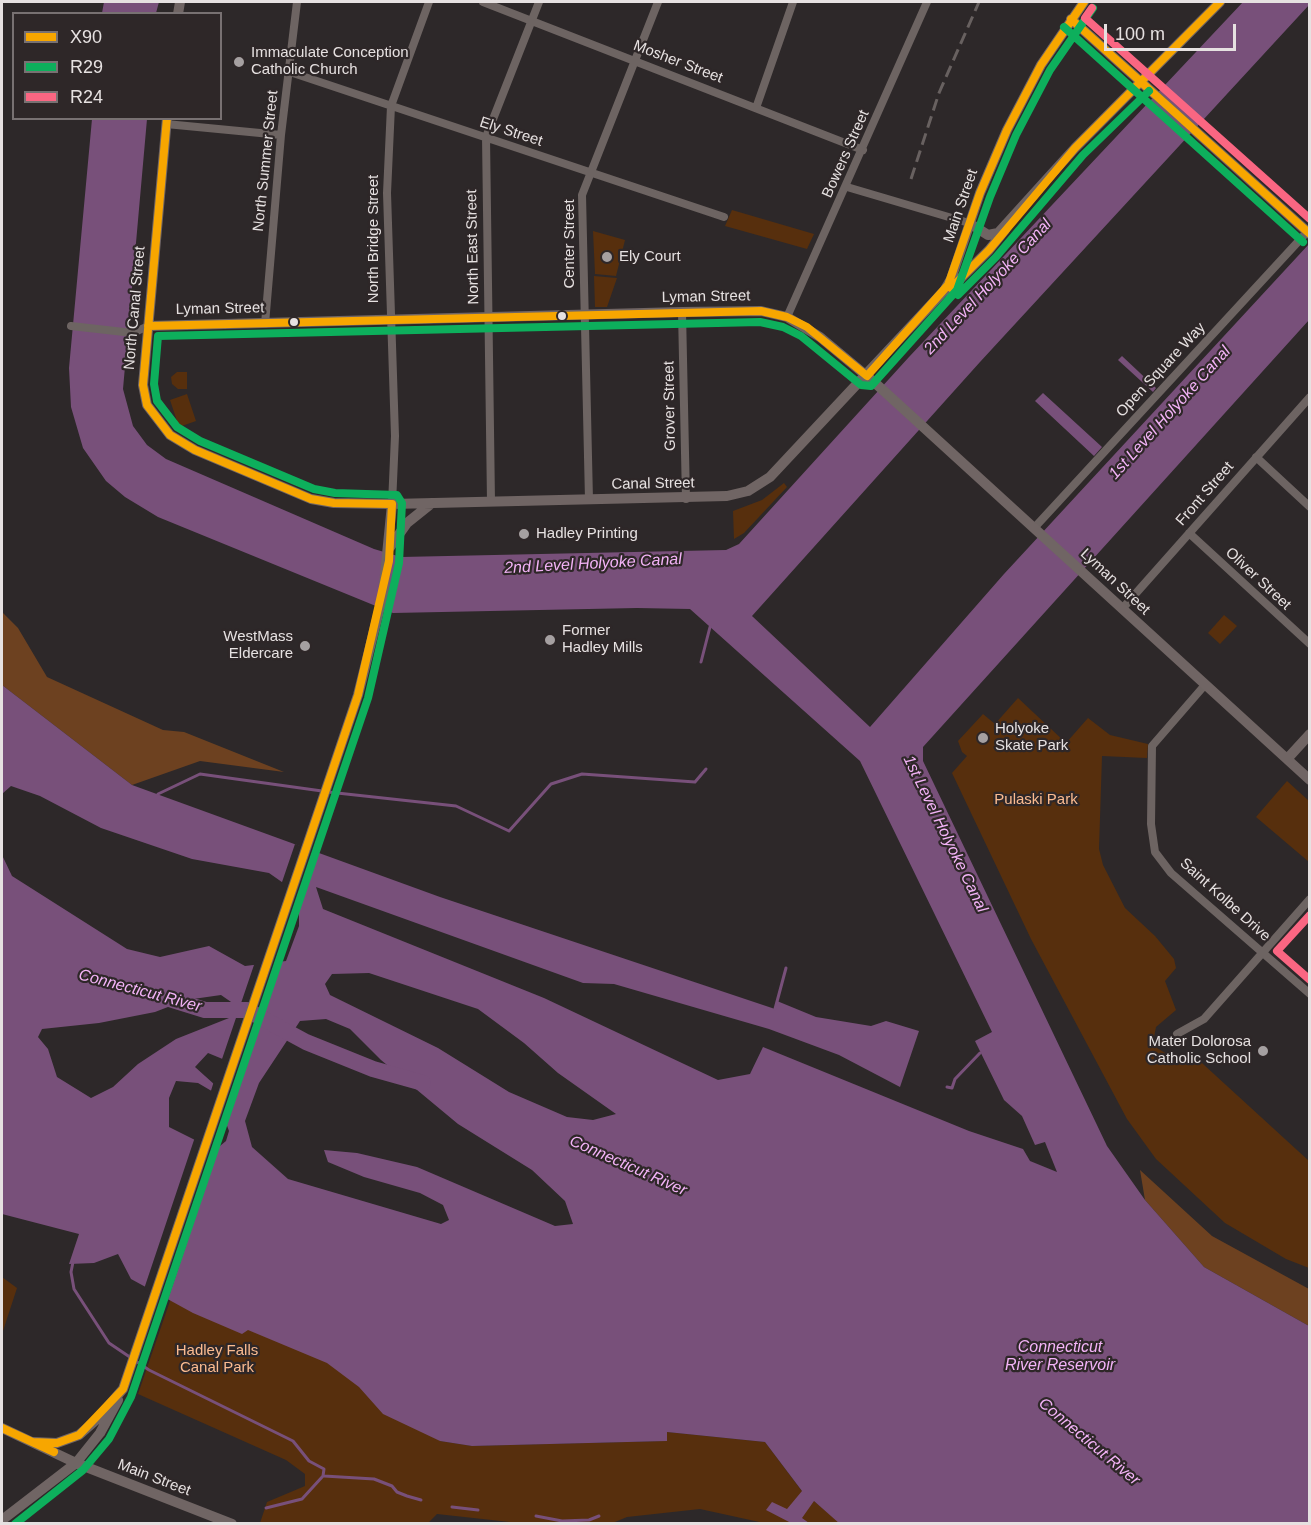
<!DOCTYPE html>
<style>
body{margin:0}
#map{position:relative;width:1311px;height:1525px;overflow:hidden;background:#2d2829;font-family:Helvetica,sans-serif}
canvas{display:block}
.frame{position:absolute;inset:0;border:3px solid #e6e1e1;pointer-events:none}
.legend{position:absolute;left:12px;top:12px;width:210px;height:108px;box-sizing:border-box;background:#2e2728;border:2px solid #787172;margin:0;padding:8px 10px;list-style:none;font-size:18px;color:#e6e1e1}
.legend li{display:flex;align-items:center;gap:12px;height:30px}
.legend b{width:30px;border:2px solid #787172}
.scale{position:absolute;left:1104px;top:24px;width:132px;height:27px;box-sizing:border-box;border:3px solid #e6e1e1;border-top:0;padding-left:8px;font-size:18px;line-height:21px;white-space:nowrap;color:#e6e1e1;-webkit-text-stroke:4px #2e2728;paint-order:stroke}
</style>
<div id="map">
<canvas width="1311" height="1525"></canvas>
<div class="frame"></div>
<ul class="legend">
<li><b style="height:8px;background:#f7a600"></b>X90</li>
<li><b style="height:8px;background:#0daf5c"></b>R29</li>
<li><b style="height:8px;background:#fa6682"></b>R24</li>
</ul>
<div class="scale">100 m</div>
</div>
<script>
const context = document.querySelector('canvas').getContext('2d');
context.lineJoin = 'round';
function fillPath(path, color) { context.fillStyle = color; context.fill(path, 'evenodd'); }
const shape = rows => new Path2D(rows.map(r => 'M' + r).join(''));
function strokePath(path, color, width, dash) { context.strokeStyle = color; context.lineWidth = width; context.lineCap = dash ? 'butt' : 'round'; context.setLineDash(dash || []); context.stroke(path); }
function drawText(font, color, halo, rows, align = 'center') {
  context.font = font + ' Helvetica,sans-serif'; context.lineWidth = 4.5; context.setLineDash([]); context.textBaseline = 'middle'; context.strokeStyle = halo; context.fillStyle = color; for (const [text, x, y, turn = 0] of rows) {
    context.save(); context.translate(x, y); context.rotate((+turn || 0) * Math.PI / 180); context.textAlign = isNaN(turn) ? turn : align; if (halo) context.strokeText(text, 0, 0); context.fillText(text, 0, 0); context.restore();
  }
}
fillPath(shape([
 [732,210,814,234,807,249,725,226],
 [593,231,625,240,616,276,595,274],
 [594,276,617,278,607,307,595,307],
 [177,372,187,372,187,389,178,389,172,384,171,377],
 [187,394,196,421,179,427,170,400],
 [784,483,787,487,744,533,734,539,733,511,762,500],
 [1224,615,1237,626,1220,644,1208,633],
 [1018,698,1066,743,1088,718,1110,735,1148,744,1147,758,1102,756,1099,849,1103,865,1125,908,1155,936,1174,959,1176,968,1165,981,1176,1010,1156,1027,1154,1037,1157,1048,1175,1059,1191,1053,1309,1161,1309,1268,1286,1259,1225,1223,1156,1159,1127,1119,1031,939,952,773,967,756,962,752,958,741,983,714,995,724],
 [1287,781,1309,801,1309,862,1256,817],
 [180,1272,240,1295,440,1441,472,1446,666,1441,667,1432,765,1442,801,1490,840,1523,764,1523,700,1509,627,1517,610,1524,519,1523,437,1514,428,1523,260,1523,267,1502,305,1486,305,1474,286,1460,138,1394],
 [2,1277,17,1288,2,1334]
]), '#572f0d');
fillPath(shape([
 [2,612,18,628,47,677,163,730,184,732,284,772,200,761,132,785,2,685],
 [1140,1170,1212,1236,1309,1289,1309,1326,1204,1267,1145,1200]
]), '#6d4120');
fillPath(shape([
 [104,2,159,2,156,13,102,13],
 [1243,2,1309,2,1309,5,980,362,752,616,870,727,1004,574,1309,244,1309,320,923,747,923,761,1107,1146,1145,1200,1204,1267,1309,1326,1309,1523,840,1524,814,1501,802,1518,809,1523,791,1523,766,1510,772,1502,787,1509,802,1491,765,1442,667,1432,667,1441,472,1446,440,1441,383,1414,359,1387,327,1363,248,1330,242,1334,193,1313,131,1279,118,1254,94,1263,69,1264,79,1234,2,1214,2,855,12,876,127,949,160,957,209,946,245,966,286,961,299,926,299,894,269,873,192,859,101,828,40,796,11,786,2,794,2,685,132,785,440,897,775,1009,777,1001,816,1017,871,1026,886,1021,919,1031,900,1087,839,1055,769,1029,614,984,583,983,316,887,323,909,544,998,718,1080,750,1074,763,1047,969,1131,1023,1149,1030,1161,1057,1172,1045,1142,1035,1145,1022,1116,1004,1100,975,1041,992,1032,860,761,690,609,637,608,393,613,158,517,125,497,106,481,83,448,71,407,69,368,92,119,147,119,123,389,133,426,147,445,166,459,374,549,401,557,726,550,739,544,909,357],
 [369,973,478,1009,524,1043,558,1073,616,1114,593,1120,567,1117,509,1092,438,1048,330,995,325,984,332,974],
 [221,995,234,1004,229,1018,176,1039,138,1064,113,1087,91,1098,57,1077,48,1049,38,1037,42,1029,99,1023,155,1012,186,1000],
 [326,1019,350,1029,381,1060,458,1124,532,1170,565,1201,573,1224,555,1226,417,1167,357,1153,324,1150,328,1162,364,1177,420,1193,443,1205,449,1220,441,1224,288,1179,252,1147,245,1121,259,1083,300,1021],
 [208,1053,242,1067,235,1087,215,1085,195,1067],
 [176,1081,198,1083,215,1093,229,1131,226,1141,215,1150,169,1127,169,1098],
 [1122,356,1156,388,1153,392,1118,360],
 [1043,393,1102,447,1094,456,1035,401]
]), '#78507a');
fillPath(shape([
 [295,844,318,852,296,918,296,895,281,885],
 [283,958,225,1129,210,1094,214,1081,233,1084,238,1069,221,1062,255,962],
 [195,1137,214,1147,221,1141,167,1302,144,1289]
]), '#2d2829');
strokePath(shape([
 [701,662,710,627],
 [328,792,456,806,509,831,551,784,582,774,695,782,706,769],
 [158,794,200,774,322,791],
 [775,1009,786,968],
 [947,1087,952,1088,955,1079,980,1053],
 [73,1262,71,1272,74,1289,109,1343,149,1370,293,1441,309,1461,324,1469,323,1476,302,1499,266,1508],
 [324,1476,374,1479,392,1486,397,1492,407,1496,421,1500],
 [452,1507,478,1510],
 [536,1516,562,1521,589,1520,599,1516]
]), '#78507a', 3);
strokePath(shape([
 [160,996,205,1010,247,1010,306,1042,373,1069,423,1083]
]), '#78507a', 16);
strokePath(shape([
 [483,2,863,150],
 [290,72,724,217],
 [756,108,793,2],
 [166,124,281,135],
 [847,187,969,223],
 [682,312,686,499],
 [787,317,927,2],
 [265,324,281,135,297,2],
 [71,326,133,333,148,326],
 [1256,457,1310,507],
 [589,500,582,195,658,2],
 [491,502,486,137,539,2],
 [392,504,395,436,387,193,391,106,429,2],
 [1035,527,1307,232],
 [1189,533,1310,644],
 [1122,609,1310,397],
 [1204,686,1152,746,1151,824,1155,852,1171,873,1310,994],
 [1177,1034,1204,1019,1310,899]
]), '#6d6462', 8);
strokePath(shape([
 [178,14,180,2],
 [1071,19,1310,234],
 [167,118,143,385,147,405,170,435,195,450,311,499,334,503,392,504,727,496,748,491,770,477,944,291,951,279,980,193,1007,130,1041,65,1084,2],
 [969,223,988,235,998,233,1075,148,1220,2],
 [948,291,989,250,1005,230],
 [148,326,682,312,761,311,787,317,820,337,874,382,1310,780],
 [390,547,407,523,432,503],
 [1288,758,1310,734],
 [2,1428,76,1463,232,1524],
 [33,1442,57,1443,79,1435,96,1420,123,1389,358,695,383,595,392,504],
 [2,1520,76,1463,100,1433,118,1400]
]), '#706564', 10);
strokePath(shape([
 [911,179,939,93,979,2]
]), '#686160', 3, [12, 6]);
strokePath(shape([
 [1071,19,1310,234],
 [951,288,989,250,1075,148,1220,2],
 [148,326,761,311,787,317,807,327,867,376,948,285,980,193,1007,130,1041,65,1084,2],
 [2,1428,54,1452],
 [33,1442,57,1443,79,1435,123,1389,358,695,389,561,392,504,334,503,311,499,195,450,170,435,147,405,143,385,167,118]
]), '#f7a600', 8);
strokePath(shape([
 [1064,27,1303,242],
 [958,295,996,257,1083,155,1149,91],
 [15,1524,83,1470,109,1439,131,1397,368,698,399,563,402,503,397,495,335,493,314,489,200,441,177,427,157,401,154,384,158,336,760,322,783,327,801,336,861,385,871,386,957,290,990,197,1016,135,1050,70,1093,8]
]), '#0daf5c', 8);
strokePath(shape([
 [1092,8,1085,18,1310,219],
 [1310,915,1277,951,1310,980]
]), '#fa6682', 8);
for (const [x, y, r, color] of [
 [239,62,6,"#a5a0a1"],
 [607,257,6,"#a5a0a1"],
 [562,316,5,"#e6e1e1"],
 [294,322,5,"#e6e1e1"],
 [524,534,6,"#a5a0a1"],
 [550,640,6,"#a5a0a1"],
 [305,646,6,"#a5a0a1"],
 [983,738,6,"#a5a0a1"],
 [1263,1051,6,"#a5a0a1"]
]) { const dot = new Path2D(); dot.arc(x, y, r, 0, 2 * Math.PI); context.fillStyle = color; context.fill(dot); strokePath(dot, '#2e2728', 2); }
drawText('15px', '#e6e1e1', '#2e2728', [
 ["Immaculate Conception",251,53],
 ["Catholic Church",251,70],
 ["Ely Court",619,257],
 ["Hadley Printing",536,534],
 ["Former",562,631],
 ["Hadley Mills",562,648],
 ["WestMass",293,637,"right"],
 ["Eldercare",293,654,"right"],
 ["Holyoke",995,729],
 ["Skate Park",995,746],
 ["Mater Dolorosa",1251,1042,"right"],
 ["Catholic School",1251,1059,"right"]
], 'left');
drawText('15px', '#e6e1e1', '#2e2728', [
 ["Mosher Street",678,62,21],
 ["Ely Street",511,132,18],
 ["Bowers Street",846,154,-66],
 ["North Summer Street",266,161,-84],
 ["Main Street",961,206,-71],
 ["North Bridge Street",374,239,-90],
 ["Center Street",570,244,-90],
 ["North East Street",473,247,-91],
 ["Lyman Street",706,297,-1],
 ["North Canal Street",135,308,-85],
 ["Lyman Street",220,309,-1],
 ["Open Square Way",1161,370,-47],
 ["Grover Street",670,406,-91],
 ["Canal Street",653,484,-1],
 ["Front Street",1205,494,-49],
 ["Oliver Street",1258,579,43],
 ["Lyman Street",1115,582,43],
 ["Saint Kolbe Drive",1225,900,42],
 ["Main Street",154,1478,21]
]);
drawText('15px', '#fbbb90', '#2e2728', [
 ["Pulaski Park",1036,800],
 ["Hadley Falls",217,1351],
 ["Canal Park",217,1368]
]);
drawText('italic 16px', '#f3b3f7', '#2e2728', [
 ["2nd Level Holyoke Canal",988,287,-47],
 ["1st Level Holyoke Canal",1170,413,-48],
 ["2nd Level Holyoke Canal",593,564,-3],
 ["1st Level Holyoke Canal",945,834,64],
 ["Connecticut River",140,991,15],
 ["Connecticut River",628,1166,24],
 ["Connecticut",1060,1348],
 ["River Reservoir",1060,1366],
 ["Connecticut River",1089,1442,40]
]);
</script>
